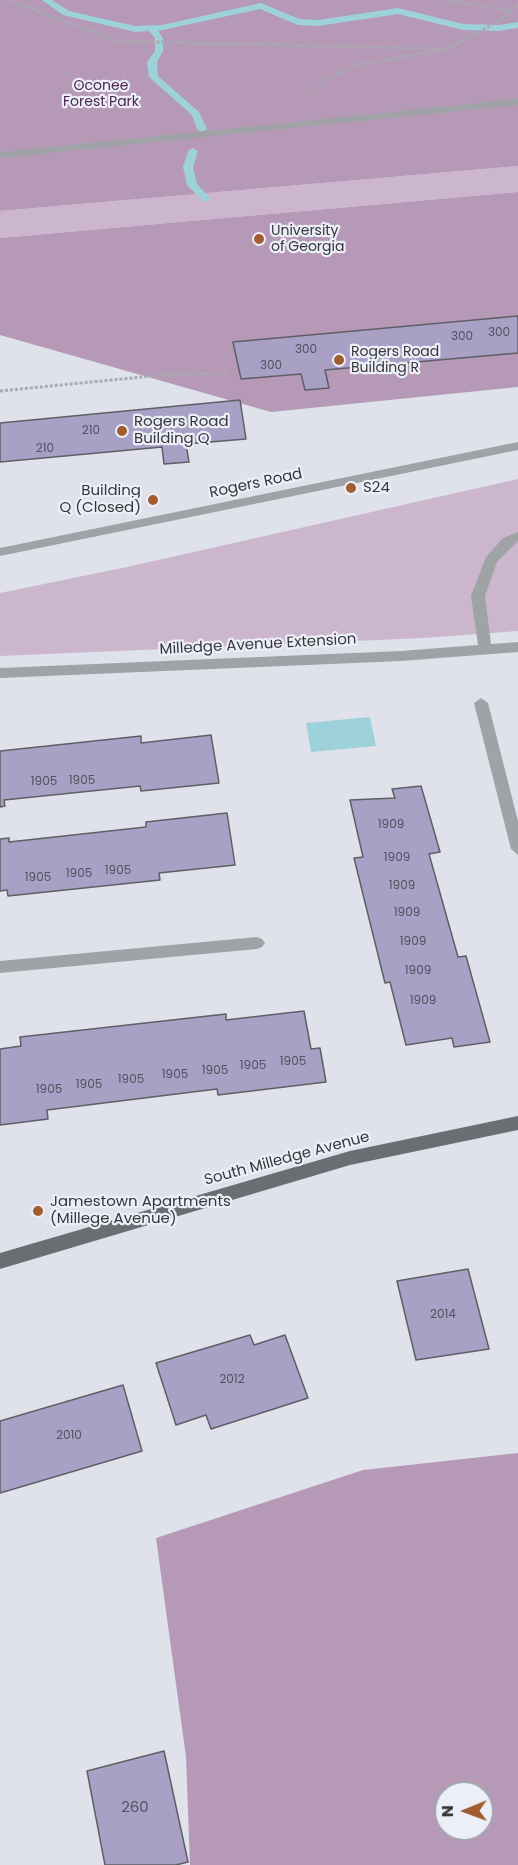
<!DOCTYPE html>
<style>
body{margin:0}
#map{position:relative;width:518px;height:1865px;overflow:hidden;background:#dfe2ea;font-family:Poppins,sans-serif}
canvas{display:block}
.north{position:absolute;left:434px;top:1781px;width:60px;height:60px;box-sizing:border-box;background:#eceff8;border:2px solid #a3a5ac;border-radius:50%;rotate:269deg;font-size:16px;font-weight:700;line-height:24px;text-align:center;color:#36373a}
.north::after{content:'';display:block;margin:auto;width:21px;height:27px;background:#a15c2f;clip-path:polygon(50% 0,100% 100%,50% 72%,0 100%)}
</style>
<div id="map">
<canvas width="518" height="1865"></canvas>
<div class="north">N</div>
</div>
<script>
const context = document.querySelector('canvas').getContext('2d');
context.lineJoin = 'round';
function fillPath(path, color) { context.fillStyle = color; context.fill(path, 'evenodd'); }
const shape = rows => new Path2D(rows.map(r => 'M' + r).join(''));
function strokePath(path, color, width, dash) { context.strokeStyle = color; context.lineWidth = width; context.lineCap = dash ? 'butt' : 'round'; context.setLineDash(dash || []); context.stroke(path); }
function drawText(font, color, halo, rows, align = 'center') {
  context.font = font + ' Poppins,sans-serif'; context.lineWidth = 4.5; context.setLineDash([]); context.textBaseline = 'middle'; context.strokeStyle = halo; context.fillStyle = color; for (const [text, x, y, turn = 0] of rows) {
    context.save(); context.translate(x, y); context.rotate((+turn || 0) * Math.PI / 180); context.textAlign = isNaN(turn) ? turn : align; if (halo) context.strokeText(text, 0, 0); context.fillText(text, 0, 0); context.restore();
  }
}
fillPath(shape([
 [518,166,518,192,0,238,0,211],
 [518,479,518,631,424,638,0,656,0,593,127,567]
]), '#ccb6cd');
fillPath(shape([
 [0,0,518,0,518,166,0,211],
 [518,192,518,387,271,412,0,335,0,238],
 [518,1453,518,1865,190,1865,186,1757,156,1538,363,1470],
 [446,1793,482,1793,482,1829,446,1829]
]), '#b699b7');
fillPath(shape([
 [370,717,376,746,311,752,306,723]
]), '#9ed2da');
fillPath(shape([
 [42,0,52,0,69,11,135,26,162,25,261,3,299,19,318,20,398,8,463,24,499,25,518,22,518,28,499,31,463,30,398,14,318,26,298,25,260,9,158,31,163,38,163,51,157,62,158,76,199,112,207,129,202,132,197,129,192,115,149,77,147,62,155,51,155,38,149,31,135,32,63,15,42,0],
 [193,148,198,151,193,167,197,184,209,197,209,201,203,201,187,185,183,167,188,151,193,148]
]), '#9ed2da');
const building = shape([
 [518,316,518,353,325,370,329,388,305,390,301,374,241,379,233,342,518,316],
 [240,400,246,439,186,444,189,462,164,464,162,447,0,462,0,423,240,400],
 [211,735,219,783,141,791,140,786,4,800,5,806,0,807,0,751,141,736,141,743,211,735],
 [421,786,440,852,429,854,458,957,466,956,490,1042,454,1047,452,1038,406,1045,390,982,385,983,354,858,363,857,350,800,395,798,392,789,421,786],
 [227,813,235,865,159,873,160,880,8,896,7,890,0,891,0,839,9,838,9,842,146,827,146,822,227,813],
 [304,1011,311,1049,320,1048,326,1082,218,1095,217,1089,47,1110,48,1119,0,1125,0,1049,21,1046,20,1037,226,1014,226,1020,304,1011],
 [468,1269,489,1349,416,1360,397,1281,468,1269],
 [250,1335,254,1345,285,1335,308,1398,211,1429,206,1415,176,1425,156,1363,250,1335],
 [123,1385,142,1451,0,1493,0,1421,123,1385],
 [164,1751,188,1862,176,1865,105,1865,87,1771,164,1751]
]);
fillPath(building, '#a9a0c6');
strokePath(building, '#605e65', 1.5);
strokePath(shape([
 [9,0,116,41,446,49],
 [445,0,511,11],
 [310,96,323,80,357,65,446,49,499,21,518,5],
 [0,391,172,374,227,373]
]), '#a9abb2', 3, [3, 2]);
fillPath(shape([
 [518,99,518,105,0,158,0,152,518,99],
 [518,442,518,450,0,556,0,548,518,442],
 [518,532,518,541,497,562,485,596,491,644,518,642,518,652,401,661,0,678,0,668,401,651,478,645,471,596,486,557,503,538,518,532],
 [481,698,488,703,518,821,518,855,511,849,474,703,481,698],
 [257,937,262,939,265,943,262,947,257,949,0,973,0,961,257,937]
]), '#a0a3a5');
fillPath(shape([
 [518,1116,518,1130,350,1165,0,1269,0,1253,350,1151,518,1116]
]), '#686e72');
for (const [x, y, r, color] of [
 [259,239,6,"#a15c2f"],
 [339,360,6,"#a15c2f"],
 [122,431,6,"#a15c2f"],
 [351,488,6,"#a15c2f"],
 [153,500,6,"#a15c2f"],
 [38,1211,6,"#a15c2f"]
]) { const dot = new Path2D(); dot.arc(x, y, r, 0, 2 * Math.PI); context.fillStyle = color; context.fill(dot); strokePath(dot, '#eceff8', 2); }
drawText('12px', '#53515d', null, [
 ["300",499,333],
 ["300",462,337],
 ["300",306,350],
 ["300",271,366],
 ["210",91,431],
 ["210",45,449],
 ["1905",82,781],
 ["1905",44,782],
 ["1909",391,825],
 ["1909",397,858],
 ["1905",118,871],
 ["1905",79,874],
 ["1905",38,878],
 ["1909",402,886],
 ["1909",407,913],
 ["1909",413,942],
 ["1909",418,971],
 ["1909",423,1001],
 ["1905",293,1062],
 ["1905",253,1066],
 ["1905",215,1071],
 ["1905",175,1075],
 ["1905",131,1080],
 ["1905",89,1085],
 ["1905",49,1090],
 ["2014",443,1315],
 ["2012",232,1380],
 ["2010",69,1436]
]);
drawText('14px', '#4b254e', '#eceff8', [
 ["Oconee",101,86],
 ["Forest Park",101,102]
]);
drawText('14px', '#36373a', '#eceff8', [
 ["University",271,231],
 ["of Georgia",271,247],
 ["Rogers Road",351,352],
 ["Building R",351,368]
], 'left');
drawText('15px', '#36373a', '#eceff8', [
 ["Rogers Road",134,422],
 ["Building Q",134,439],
 ["S24",363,488],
 ["Building",141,491,"right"],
 ["Q (Closed)",141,508,"right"],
 ["Jamestown Apartments",50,1202],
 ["(Millege Avenue)",50,1219]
], 'left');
drawText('15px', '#36373a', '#eceff8', [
 ["Rogers Road",256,484,-12],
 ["Milledge Avenue Extension",258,645,-3],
 ["South Milledge Avenue",287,1159,-15]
]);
drawText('15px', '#53515d', null, [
 ["260",135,1808]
]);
</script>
